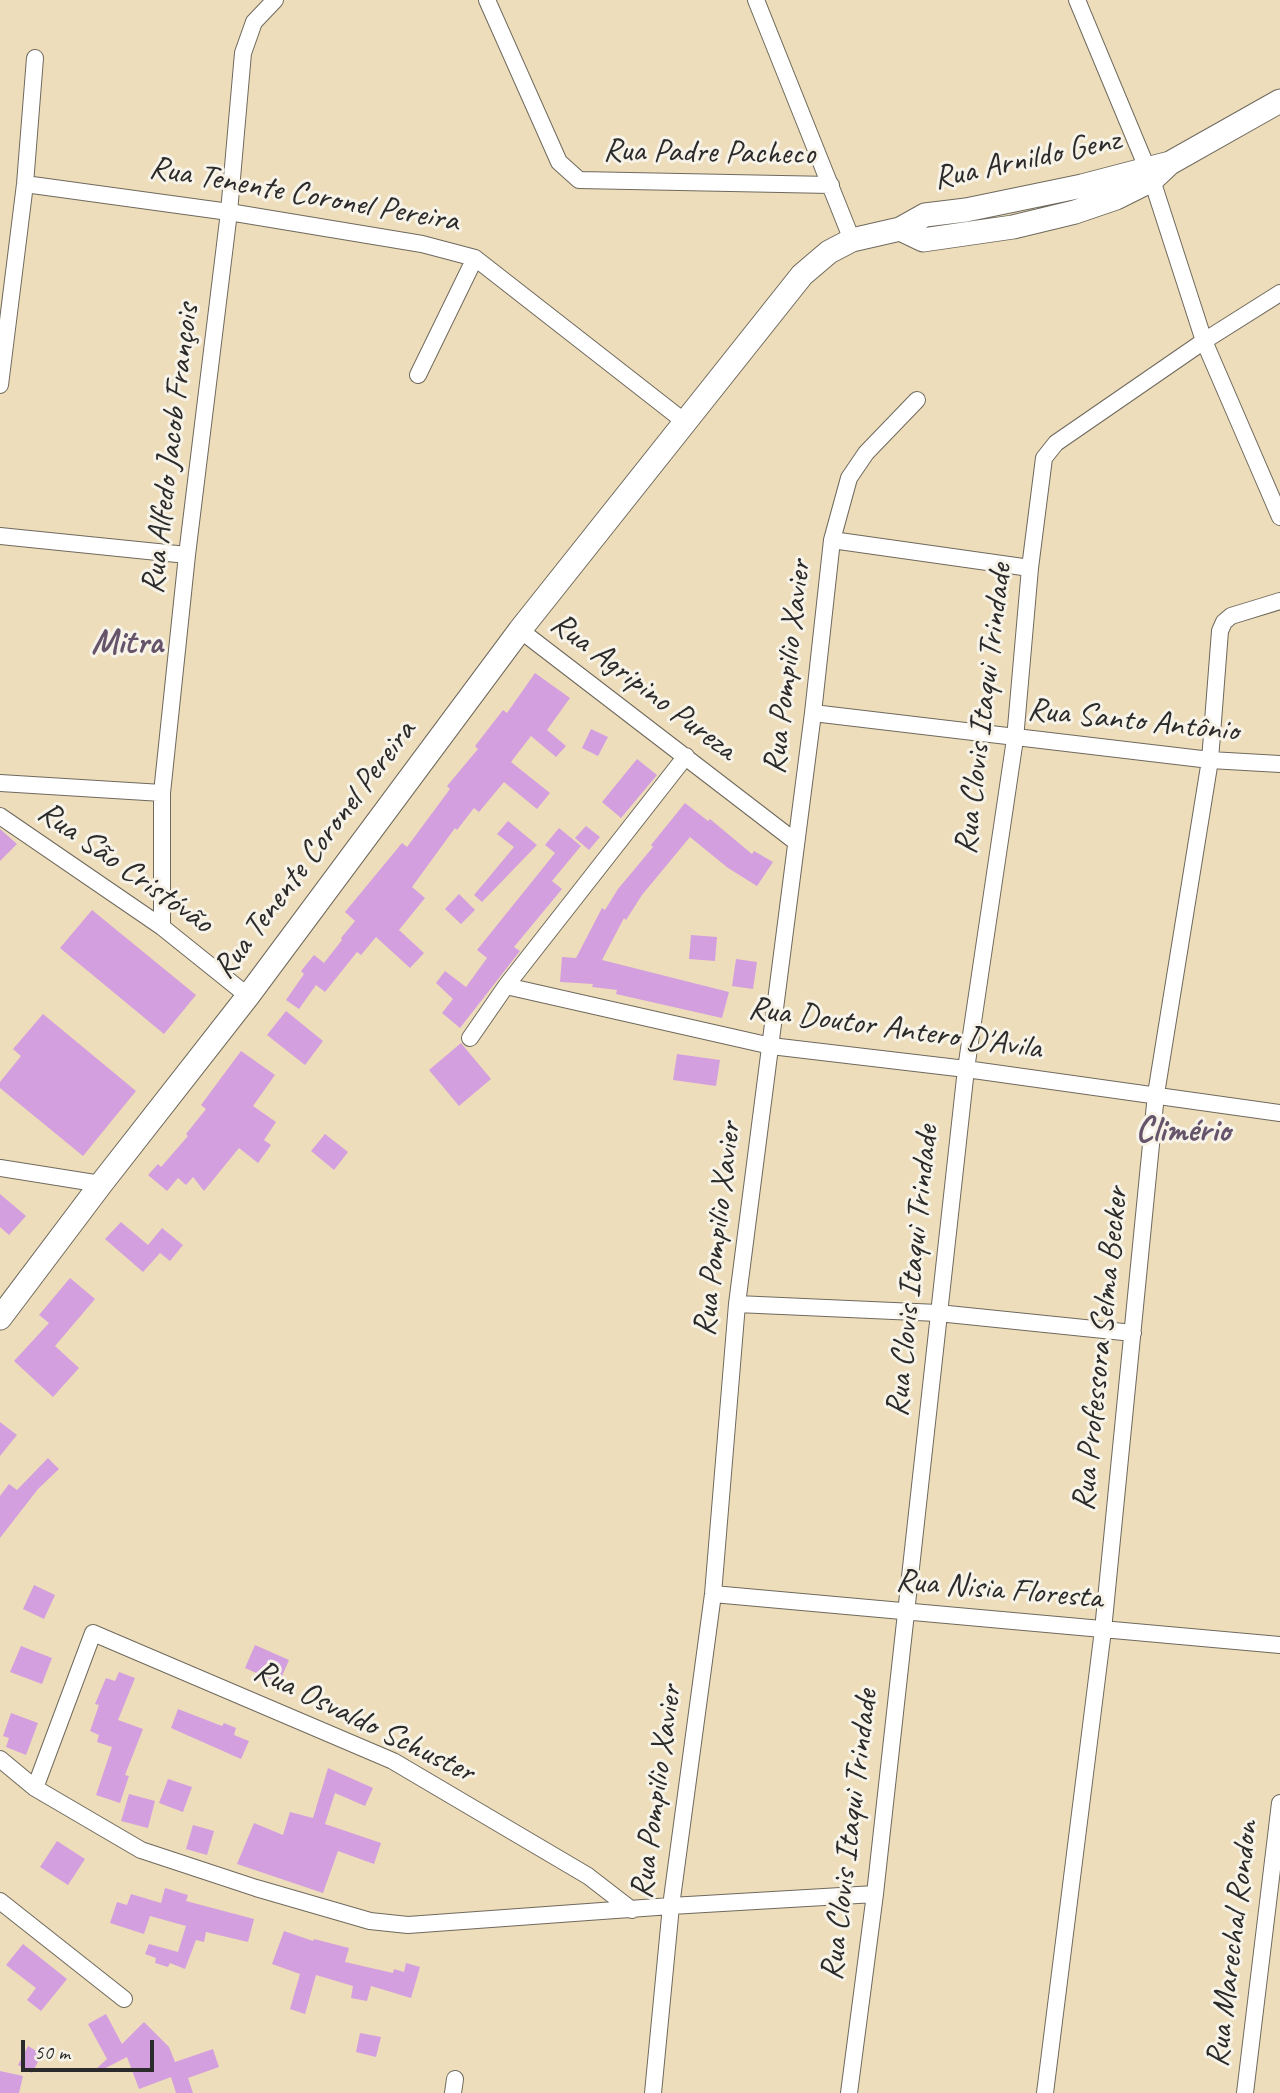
<!DOCTYPE html>
<meta charset="utf-8">
<style>
body{margin:0}
#map{position:relative;width:1280px;height:2093px;overflow:hidden;background:#edddba;font-family:Caveat,sans-serif}
canvas{display:block}
.scale{position:absolute;left:21px;top:2040px;width:133px;height:32px;box-sizing:border-box;border:4px solid #2b2b2b;border-top:0;padding-left:9px;font-size:21px;line-height:24px;white-space:nowrap;color:#2b2b2b;-webkit-text-stroke:5px #f7f3e8;paint-order:stroke}
</style>
<div id="map">
<canvas width="1280" height="2093"></canvas>
<div class="scale">50 m</div>
</div>
<script>
const context = document.querySelector('canvas').getContext('2d');
context.lineJoin = 'round';
function fillPath(path, color) { context.fillStyle = color; context.fill(path, 'evenodd'); }
const shape = rows => new Path2D(rows.map(r => 'M' + r).join(''));
function strokePath(path, color, width, dash) { context.strokeStyle = color; context.lineWidth = width; context.lineCap = dash ? 'butt' : 'round'; context.setLineDash(dash || []); context.stroke(path); }
function drawText(font, color, halo, rows, align = 'center') {
  context.font = font + ' Caveat,sans-serif'; context.lineWidth = 6; context.setLineDash([]); context.textBaseline = 'middle'; context.strokeStyle = halo; context.fillStyle = color; for (const [text, x, y, turn = 0] of rows) {
    context.save(); context.translate(x, y); context.rotate((+turn || 0) * Math.PI / 180); context.textAlign = isNaN(turn) ? turn : align; if (halo) context.strokeText(text, 0, 0); context.fillText(text, 0, 0); context.restore();
  }
}
fillPath(shape([
 [535,673,570,698,547,730,566,746,556,757,531,736,511,762,550,793,537,809,504,782,479,812,474,808,457,830,455,828,412,887,425,898,399,930,424,953,410,968,376,937,361,955,357,952,325,992,316,985,299,1009,286,1000,304,974,301,971,314,955,324,963,342,940,341,938,355,921,345,912,402,843,407,847,450,789,447,786,478,749,475,746,503,710,507,713],
 [591,729,608,737,598,756,582,748],
 [637,759,657,775,621,818,602,802],
 [685,803,708,821,710,819,752,854,754,851,773,862,757,886,728,868,690,837,642,895,626,920,624,918,602,960,729,992,722,1018,616,994,617,990,592,987,593,984,560,982,562,957,576,958,602,908,605,910,618,889,653,847,651,845],
 [508,821,537,845,482,902,474,895,514,847,497,834],
 [586,826,600,837,589,850,575,838],
 [559,828,581,846,552,881,562,889,514,947,520,951,460,1028,442,1013,453,999,436,983,445,971,466,987,487,958,477,950,555,853,545,845],
 [0,829,17,844,0,861],
 [459,894,475,910,461,924,445,909],
 [92,910,196,995,164,1034,60,948],
 [691,935,717,937,715,961,689,959],
 [736,959,757,962,753,989,732,986],
 [286,1011,323,1041,305,1065,267,1035],
 [43,1014,136,1091,83,1156,0,1088,0,1082,21,1056,13,1049],
 [461,1043,491,1079,459,1106,429,1070],
 [241,1051,275,1075,253,1106,276,1122,264,1140,271,1145,258,1163,239,1148,204,1191,193,1177,186,1185,178,1178,167,1191,148,1175,158,1164,161,1167,188,1136,186,1134,206,1109,201,1105],
 [677,1054,720,1060,716,1086,673,1080],
 [325,1134,348,1152,334,1170,311,1151],
 [0,1194,26,1216,9,1235,0,1227],
 [121,1222,148,1245,162,1228,183,1245,170,1261,160,1253,143,1272,105,1239],
 [70,1278,95,1299,55,1346,79,1368,53,1397,14,1361,49,1323,39,1315],
 [0,1422,17,1435,0,1456],
 [48,1458,59,1469,38,1489,0,1538,0,1496,9,1484,17,1490],
 [34,1585,55,1595,44,1619,23,1609],
 [255,1645,289,1660,279,1683,245,1668],
 [21,1646,52,1658,42,1684,10,1672],
 [119,1672,135,1678,118,1720,143,1729,125,1775,129,1776,120,1803,96,1795,112,1747,97,1742,99,1735,90,1731,99,1705,95,1704,106,1678,115,1681],
 [178,1709,222,1726,224,1723,236,1728,234,1735,249,1741,241,1759,171,1728],
 [11,1713,38,1723,26,1755,6,1747,9,1738,3,1736],
 [328,1768,373,1788,365,1806,335,1793,325,1824,381,1843,374,1864,338,1851,323,1893,237,1864,254,1823,283,1835,290,1812,313,1818],
 [168,1779,192,1787,183,1812,159,1803],
 [129,1794,155,1801,148,1828,121,1821],
 [193,1825,214,1831,207,1855,186,1849],
 [57,1841,85,1859,68,1885,40,1867],
 [165,1888,188,1895,186,1901,254,1919,248,1942,206,1932,204,1942,196,1940,185,1969,170,1963,168,1967,155,1963,156,1958,145,1954,149,1944,178,1952,186,1926,150,1916,144,1934,110,1923,117,1902,127,1905,131,1894,161,1903],
 [284,1931,313,1941,314,1939,349,1948,345,1962,393,1973,394,1969,404,1972,406,1963,420,1967,411,1998,371,1986,367,2001,351,1998,353,1986,316,1975,305,2014,290,2009,300,1974,272,1964],
 [23,1944,67,1979,41,2011,27,2000,36,1988,6,1965],
 [106,2014,122,2044,144,2022,169,2047,175,2062,213,2049,219,2067,188,2078,193,2093,176,2093,171,2077,139,2089,127,2057,98,2072,96,2069,107,2059,88,2024],
 [360,2033,381,2037,376,2057,356,2052],
 [28,2046,42,2054,32,2073,18,2065],
 [0,2071,23,2076,19,2093,0,2093]
]), '#d49fdf');
const street = shape([
 [487,0,559,162,579,180,831,185],
 [756,0,852,240],
 [1077,0,1152,180,1204,341,1280,517],
 [25,184,229,212,422,244,475,258,685,422],
 [418,375,475,258],
 [0,385,25,184,35,58],
 [0,536,187,555],
 [832,540,1030,568],
 [520,630,796,842],
 [813,713,1210,760,1280,764],
 [0,783,162,793],
 [0,816,162,927,248,996],
 [162,927,162,793,187,555,229,212,243,53,254,22,275,0],
 [506,986,771,1046,966,1069,1280,1113],
 [470,1038,506,986,686,756],
 [0,1168,101,1184],
 [737,1304,938,1313,1133,1333],
 [713,1594,1280,1645],
 [0,1759,35,1788,141,1850,256,1888,370,1921,408,1925,671,1906,875,1894],
 [35,1788,93,1633,393,1761,588,1876,632,1910],
 [0,1901,124,1999],
 [453,2093,455,2079],
 [653,2093,671,1906,713,1594,737,1304,813,713,832,540,849,478,866,453,917,400],
 [849,2093,875,1894,966,1069,1015,739,1030,568,1044,458,1056,443,1204,341,1280,293],
 [1045,2093,1103,1630,1156,1094,1210,760,1220,631,1224,622,1231,616,1280,601],
 [1245,2093,1280,1803]
]);
const secondary = shape([
 [900,229,923,240,1013,227,1075,212,1116,198,1152,180,1170,163,1280,101],
 [0,1318,101,1184,248,996,520,630,802,275,829,252,852,240,900,229,925,215,966,210,1082,186,1170,163]
]);
strokePath(street, '#6f695d', 18);
strokePath(secondary, '#6f695d', 25);
strokePath(street, '#fff', 16);
strokePath(secondary, '#fff', 23);
drawText('33px', '#2b2b2b', '#f7f3e8', [
 ["Rua Padre Pacheco",709,153,1],
 ["Rua Arnildo Genz",1027,160,-12],
 ["Rua Tenente Coronel Pereira",304,195,10],
 ["Rua Alfedo Jacob François",171,449,-83],
 ["Rua Pompilio Xavier",788,667,-83],
 ["Rua Agripino Pureza",643,687,37],
 ["Rua Clovis Itaqui Trindade",984,709,-83],
 ["Rua Santo Antônio",1133,721,6],
 ["Rua Tenente Coronel Pereira",315,850,-53],
 ["Rua São Cristóvão",125,868,35],
 ["Rua Doutor Antero D'Avila",895,1029,8],
 ["Rua Pompilio Xavier",718,1229,-83],
 ["Rua Clovis Itaqui Trindade",913,1271,-84],
 ["Rua Professora Selma Becker",1101,1349,-84],
 ["Rua Nisia Floresta",999,1590,5],
 ["Rua Osvaldo Schuster",364,1722,26],
 ["Rua Pompilio Xavier",657,1792,-82],
 ["Rua Clovis Itaqui Trindade",850,1835,-83],
 ["Rua Marechal Rondon",1233,1944,-83]
]);
drawText('bold 35px', '#66546a', '#f7f3e8', [
 ["Mitra",127,644],
 ["Climério",1183,1132]
]);
</script>
